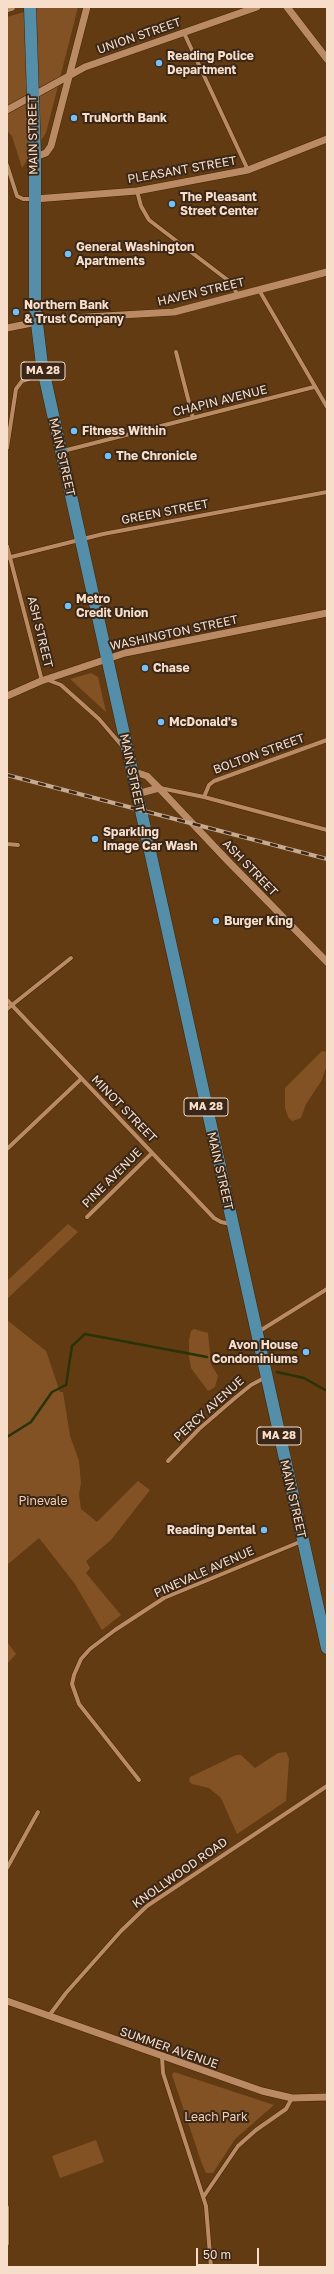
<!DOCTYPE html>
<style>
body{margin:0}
#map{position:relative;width:334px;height:2274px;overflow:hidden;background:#633b12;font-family:"Golos Text",sans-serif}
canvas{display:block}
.frame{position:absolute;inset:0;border:8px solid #f7deca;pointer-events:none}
.scale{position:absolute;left:196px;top:2248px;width:63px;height:18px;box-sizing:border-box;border:2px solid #f7deca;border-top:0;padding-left:5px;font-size:12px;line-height:14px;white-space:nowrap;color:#f7deca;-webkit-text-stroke:3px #3a2717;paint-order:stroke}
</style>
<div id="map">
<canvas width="334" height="2274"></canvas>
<div class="frame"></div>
<div class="scale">50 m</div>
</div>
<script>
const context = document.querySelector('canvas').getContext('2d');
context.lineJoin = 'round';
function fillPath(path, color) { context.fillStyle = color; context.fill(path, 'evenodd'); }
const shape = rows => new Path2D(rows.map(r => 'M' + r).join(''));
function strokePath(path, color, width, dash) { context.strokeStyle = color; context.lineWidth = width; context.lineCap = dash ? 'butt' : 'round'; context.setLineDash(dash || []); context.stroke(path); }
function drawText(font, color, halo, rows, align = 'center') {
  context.font = font + ' "Golos Text",sans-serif'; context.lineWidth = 4; context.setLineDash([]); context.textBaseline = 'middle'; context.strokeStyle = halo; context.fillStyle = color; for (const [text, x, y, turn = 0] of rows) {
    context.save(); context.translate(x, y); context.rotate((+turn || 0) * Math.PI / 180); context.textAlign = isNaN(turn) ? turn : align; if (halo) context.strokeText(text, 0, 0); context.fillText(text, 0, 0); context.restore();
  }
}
fillPath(shape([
 [41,7,78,7,46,133,22,168,12,136,7,131,7,17],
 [91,673,98,677,106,712,70,679],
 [322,1051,327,1052,327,1064,322,1080,306,1104,301,1118,292,1121,288,1117,285,1108,285,1088],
 [68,1224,78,1232,7,1299,7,1281],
 [7,1320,46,1351,60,1392,63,1392,70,1436,79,1461,81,1483,79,1494,81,1509,97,1522,138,1481,150,1490,111,1540,86,1561,90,1568,86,1573,121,1615,102,1630,75,1584,39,1538,7,1565],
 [194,1329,208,1333,211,1364,218,1376,215,1387,208,1391,191,1368,189,1357,189,1340,191,1331],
 [7,1642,16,1654,7,1664],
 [286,1752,289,1759,286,1801,237,1834,221,1798,209,1788,192,1784,189,1781,190,1777,236,1755,241,1755,255,1768,278,1753],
 [174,2072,274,2105,235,2139,213,2173,206,2173,202,2164,172,2075],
 [96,2140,104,2162,60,2178,52,2156]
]), '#835224');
strokePath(shape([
 [277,1372,304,1378,327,1391],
 [7,1437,31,1422,52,1392,66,1385,72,1346,85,1334,207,1357]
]), '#293307', 2.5);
const minor = shape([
 [184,33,248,170],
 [7,165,17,196,23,199,33,199],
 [137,191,141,206,149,220,229,281,238,295],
 [259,290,327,407],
 [176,352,193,418],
 [7,448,16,389,22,381,43,374],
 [63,451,314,387],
 [7,546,42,681],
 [7,558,103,534,327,492],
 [48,680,61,685,99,719,123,747],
 [160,788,204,797,209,785,214,781,327,740],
 [204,797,327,830],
 [7,844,18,845],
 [7,1000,214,1218,221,1222,231,1224],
 [7,1009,71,958],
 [7,1149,81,1079],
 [87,1217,152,1153],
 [258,1332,327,1289],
 [168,1461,199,1429,235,1398,251,1385,266,1377],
 [139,1780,79,1704,72,1684,74,1675,81,1659,90,1649,115,1630,164,1598,302,1541],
 [7,1868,38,1812],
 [48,2017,66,1993,121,1931,147,1906,327,1786],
 [162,2057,163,2073,206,2206,211,2267],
 [204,2196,238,2146,256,2130,286,2109,292,2098],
 [7,2207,7,2244]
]);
const tertiary = shape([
 [287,7,327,59],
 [7,110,85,67,257,7],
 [35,157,46,153,51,146,87,7],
 [35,199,137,191,248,170,327,139],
 [7,328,52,319,174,312,327,272],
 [7,696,41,681,125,653,327,613],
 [132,771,147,776,159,788,226,859,327,962],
 [137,794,159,788],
 [7,2001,262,2091,292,2098,327,2097]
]);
const secondary = shape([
 [7,8,11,7]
]);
const primary = shape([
 [30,7,35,157,35,307,42,365,327,1648]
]);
strokePath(minor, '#422404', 5);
strokePath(tertiary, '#422404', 8);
strokePath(secondary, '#422404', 9);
strokePath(primary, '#422404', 13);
strokePath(minor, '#b98a63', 4);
strokePath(tertiary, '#b98a63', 7);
strokePath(secondary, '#b98a63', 8);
strokePath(primary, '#548ea9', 12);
const rail = shape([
 [7,775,327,859]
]);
strokePath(rail, '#c7aa8f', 4);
strokePath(rail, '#3a2717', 2.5, [8]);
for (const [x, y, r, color] of [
 [159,63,4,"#75c0f6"],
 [74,118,4,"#75c0f6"],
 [172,204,4,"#75c0f6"],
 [68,254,4,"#75c0f6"],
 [16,312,4,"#75c0f6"],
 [74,431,4,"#75c0f6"],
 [108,456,4,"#75c0f6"],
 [68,606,4,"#75c0f6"],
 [145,668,4,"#75c0f6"],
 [161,722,4,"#75c0f6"],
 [95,839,4,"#75c0f6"],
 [216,921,4,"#75c0f6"],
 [306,1352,4,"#75c0f6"],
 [264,1530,4,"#75c0f6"]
]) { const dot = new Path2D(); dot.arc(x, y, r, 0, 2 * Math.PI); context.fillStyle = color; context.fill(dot); strokePath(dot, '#3a2717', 1.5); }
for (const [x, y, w] of [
 [43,371,44],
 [206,1107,44],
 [279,1436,44]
]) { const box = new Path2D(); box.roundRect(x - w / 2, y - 9, w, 18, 3); context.fillStyle = '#3a2717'; context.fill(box); strokePath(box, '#f7deca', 1); }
drawText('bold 11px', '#f7deca', null, [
 ["MA 28",43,371],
 ["MA 28",206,1107],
 ["MA 28",279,1436]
]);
drawText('12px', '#f7deca', '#3a2717', [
 ["UNION STREET",139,36,-19],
 ["MAIN STREET",33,135,-91],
 ["PLEASANT STREET",182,170,-10],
 ["HAVEN STREET",201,292,-13],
 ["CHAPIN AVENUE",220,401,-14],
 ["MAIN STREET",62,457,77],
 ["GREEN STREET",165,512,-11],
 ["ASH STREET",40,632,76],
 ["WASHINGTON STREET",174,633,-12],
 ["BOLTON STREET",259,754,-20],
 ["MAIN STREET",132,773,78],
 ["ASH STREET",250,868,46],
 ["MINOT STREET",124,1109,46],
 ["MAIN STREET",220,1171,77],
 ["PINE AVENUE",112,1178,-45],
 ["PERCY AVENUE",209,1409,-42],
 ["MAIN STREET",293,1499,77],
 ["PINEVALE AVENUE",204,1572,-24],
 ["KNOLLWOOD ROAD",180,1873,-35],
 ["SUMMER AVENUE",169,2048,19]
]);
drawText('bold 12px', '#f7deca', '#3a2717', [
 ["Reading Police",167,56],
 ["Department",167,70],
 ["TruNorth Bank",82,118],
 ["The Pleasant",180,197],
 ["Street Center",180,211],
 ["General Washington",76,247],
 ["Apartments",76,261],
 ["Northern Bank",24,305],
 ["& Trust Company",24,319],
 ["Fitness Within",82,431],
 ["The Chronicle",116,456],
 ["Metro",76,599],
 ["Credit Union",76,613],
 ["Chase",153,668],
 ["McDonald's",169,722],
 ["Sparkling",103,832],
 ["Image Car Wash",103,846],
 ["Burger King",224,921],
 ["Avon House",298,1345,"right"],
 ["Condominiums",298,1359,"right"],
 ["Reading Dental",256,1530,"right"]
], 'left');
drawText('12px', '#f2cfb2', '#3a2717', [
 ["Pinevale",43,1501],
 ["Leach Park",216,2117]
]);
</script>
